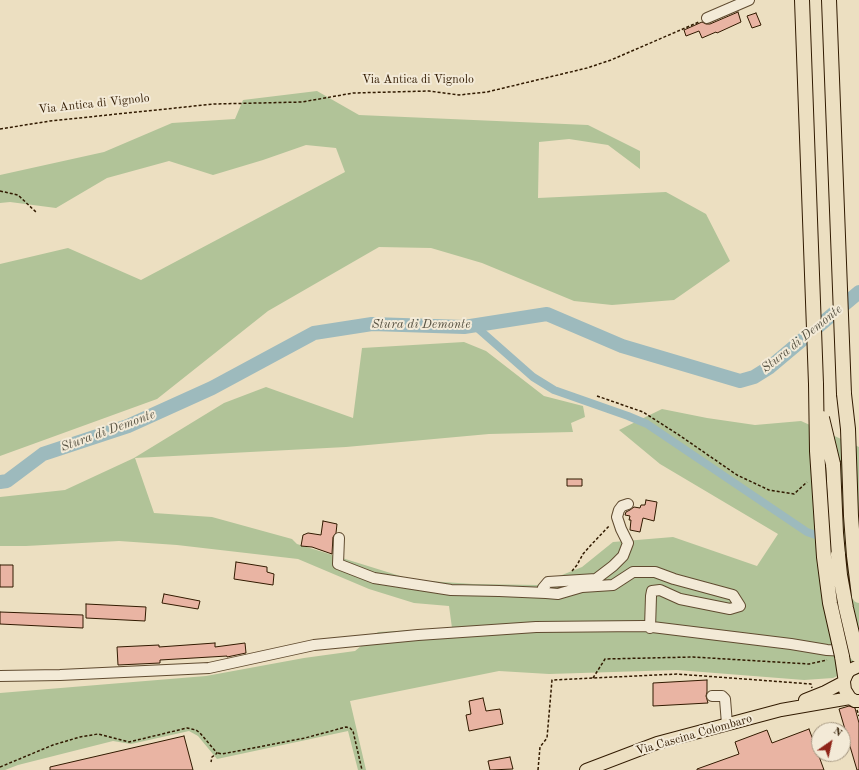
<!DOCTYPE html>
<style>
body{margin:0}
#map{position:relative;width:859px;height:770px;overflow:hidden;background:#ecdfc1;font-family:"Old Standard TT",serif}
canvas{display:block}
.north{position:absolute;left:811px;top:722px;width:40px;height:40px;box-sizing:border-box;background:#f3ead7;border:1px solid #a59781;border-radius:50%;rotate:34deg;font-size:11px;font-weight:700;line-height:16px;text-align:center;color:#311a00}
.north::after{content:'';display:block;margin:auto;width:14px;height:18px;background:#8f2418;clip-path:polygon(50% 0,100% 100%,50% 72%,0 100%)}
</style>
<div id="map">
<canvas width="859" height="770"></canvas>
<div class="north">N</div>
</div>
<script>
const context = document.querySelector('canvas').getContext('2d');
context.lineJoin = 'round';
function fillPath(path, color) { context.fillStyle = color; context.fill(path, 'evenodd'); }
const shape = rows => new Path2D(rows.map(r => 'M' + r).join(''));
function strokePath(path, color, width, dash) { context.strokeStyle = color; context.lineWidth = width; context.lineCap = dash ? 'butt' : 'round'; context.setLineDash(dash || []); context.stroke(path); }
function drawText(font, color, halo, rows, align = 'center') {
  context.font = font + ' "Old Standard TT",serif'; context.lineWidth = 4; context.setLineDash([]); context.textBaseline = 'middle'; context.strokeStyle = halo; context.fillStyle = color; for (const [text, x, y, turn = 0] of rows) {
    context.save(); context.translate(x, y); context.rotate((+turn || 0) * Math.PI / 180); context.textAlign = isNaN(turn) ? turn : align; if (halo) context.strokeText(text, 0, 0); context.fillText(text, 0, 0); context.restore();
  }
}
fillPath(shape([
 [317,91,359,115,588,125,640,151,640,169,608,145,569,139,539,142,538,198,666,192,706,214,730,261,674,300,612,305,574,301,482,263,431,248,379,247,268,311,157,399,0,456,0,264,68,248,141,280,345,172,336,148,306,145,263,160,213,175,169,161,107,178,56,208,10,202,0,203,0,175,104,152,172,123,235,119,243,100],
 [464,342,486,351,544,396,583,406,585,417,571,423,573,432,489,434,346,447,135,458,154,513,212,517,292,539,297,544,413,580,473,584,537,585,582,567,613,542,673,537,757,566,778,534,660,464,619,430,662,409,707,418,755,425,801,421,859,447,859,666,833,678,804,680,677,670,549,674,499,671,350,701,366,770,358,770,348,731,217,759,198,736,189,731,131,744,113,741,18,765,5,770,0,770,0,693,206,676,304,658,355,651,378,632,452,628,449,606,414,603,369,589,298,559,177,545,119,541,26,546,0,546,0,497,65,490,134,458,224,403,266,387,353,418,362,348]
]), '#b1c398');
strokePath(shape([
 [474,325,533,377,554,390,628,416,647,424,807,532,824,538]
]), '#9dbabd', 8);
strokePath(shape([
 [0,482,7,481,43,454,128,426,212,388,314,333,372,324,464,327,547,314,622,346,740,381,754,377,770,367,859,292]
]), '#9dbabd', 14);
const building = shape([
 [738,12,741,22,717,33,716,32,702,38,699,31,686,36,684,30,702,22,706,24,710,24,738,12],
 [756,13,761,25,752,28,747,16,756,13],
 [567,479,582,479,582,486,567,486,567,479],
 [646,500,657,502,654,521,643,518,640,532,630,530,631,520,629,520,630,516,625,515,626,512,630,510,634,507,640,508,641,505,645,505,646,500],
 [323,521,337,524,336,533,333,537,332,554,312,547,301,546,303,535,308,533,321,535,323,521],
 [236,562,267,567,267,572,274,574,273,585,234,579,236,562],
 [0,565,13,565,13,587,0,587,0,565],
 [164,594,200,601,198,609,162,603,164,594],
 [86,604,146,607,145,621,86,618,86,604],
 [0,612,83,615,83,628,0,624,0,612],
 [215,643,215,647,245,643,246,653,227,657,227,656,160,660,160,663,118,665,117,647,159,645,159,647,215,643],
 [707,680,707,692,706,696,708,703,653,706,653,683,707,680],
 [483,698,486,711,500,709,503,724,469,731,466,715,471,714,469,701,483,698],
 [849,706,855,708,859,723,859,770,857,770,839,709,849,706],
 [809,729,824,770,697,770,697,769,739,754,735,742,767,730,772,743,809,729],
 [184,736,193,770,50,770,50,767,184,736],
 [510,757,513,769,490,770,488,761,510,757]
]);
fillPath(building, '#e9b4a3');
strokePath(building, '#311a00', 1);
const minor = shape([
 [707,18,749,0],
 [628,504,622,506,619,510,617,517,621,529,628,543,623,556,613,566,596,579,548,582,543,588,546,593,558,594,582,587,613,585,633,572,655,572,674,579,733,595,740,606,730,609,680,599,660,590,652,591,651,596,650,628],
 [339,538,338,564,374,578,451,590,499,591,546,593],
 [0,676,60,675,209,668,314,645,418,635,536,627,644,626,791,644,827,650,847,651],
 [712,696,722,696,725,699,727,724]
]);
const major = shape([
 [859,666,850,670,845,676,844,682,845,690,850,698,855,701,859,701],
 [805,700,825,692,844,682],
 [586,770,657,743,781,710,850,698]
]);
const highway = shape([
 [802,0,816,384],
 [829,0,844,394],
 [833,464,836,533,838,555],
 [842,656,845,676]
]);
strokePath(minor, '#604b30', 12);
strokePath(major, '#311a00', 14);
strokePath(highway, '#311a00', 16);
strokePath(shape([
 [0,129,50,121,214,104,302,102,353,93,429,91,459,95,487,92,587,68,611,60,699,22],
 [0,191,18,195,37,213],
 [597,396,643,412,679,435,737,475,769,490,794,494,807,482],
 [572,571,577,565,583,554,591,545,610,525],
 [593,678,605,659,693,657,809,664,827,660],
 [857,710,859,716],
 [218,753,222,754,305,738,346,727,350,728,353,731,362,770],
 [0,767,53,745,80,737,98,734,129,742,187,728,196,730,200,733,217,753,216,754,212,757,211,762],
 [538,770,540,747,547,738,552,680,677,674,811,684,812,688]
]), '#311a00', 1.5, [3, 2]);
strokePath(minor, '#f3ead7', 10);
strokePath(major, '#ecdfc1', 12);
strokePath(highway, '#ecdfc1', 14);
const highwayBridge = shape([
 [816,384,817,451,824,557,830,603,842,656],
 [844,394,848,429,851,516,854,556,859,596],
 [822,418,833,464],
 [838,555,840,575,846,608,857,655]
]);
strokePath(highwayBridge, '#311a00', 16, []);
strokePath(highwayBridge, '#ecdfc1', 14);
drawText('12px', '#311a00', '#f3ead7', [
 ["Via Antica di Vignolo",418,80],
 ["Via Antica di Vignolo",94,104,-6],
 ["Via Cascina Colombaro",694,735,-16]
]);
drawText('italic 13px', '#575242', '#f3ead7', [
 ["Stura di Demonte",421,325],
 ["Stura di Demonte",802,339,-39],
 ["Stura di Demonte",108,431,-20]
]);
</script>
